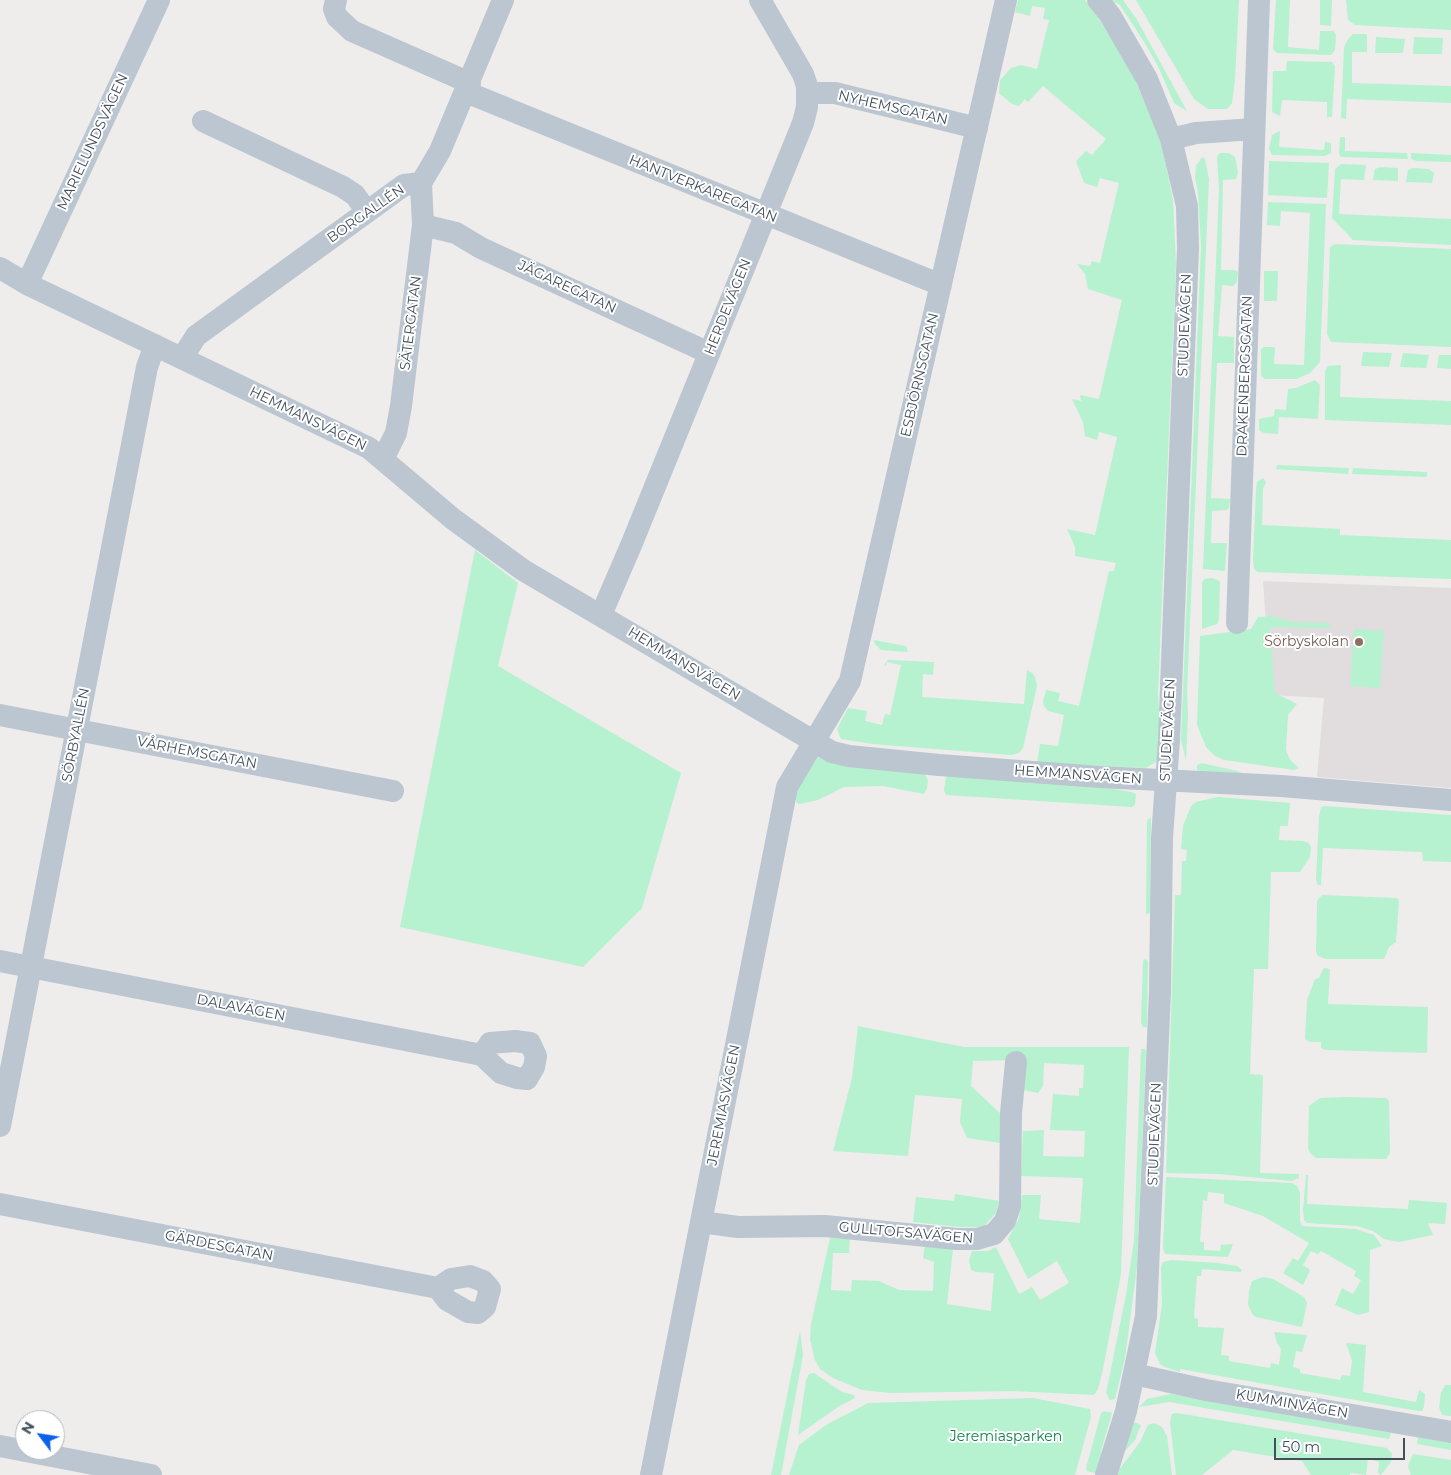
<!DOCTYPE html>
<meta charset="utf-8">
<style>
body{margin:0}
#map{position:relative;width:1451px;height:1475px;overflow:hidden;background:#efecec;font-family:Montserrat,sans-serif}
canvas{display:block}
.north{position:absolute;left:15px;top:1410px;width:50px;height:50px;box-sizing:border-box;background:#fff;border:1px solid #b4b9bd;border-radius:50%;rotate:301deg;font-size:14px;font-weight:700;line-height:20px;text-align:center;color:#434f5b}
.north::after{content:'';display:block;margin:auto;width:18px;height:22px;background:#0c60e9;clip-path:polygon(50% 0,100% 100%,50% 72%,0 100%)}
.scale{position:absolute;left:1274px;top:1438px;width:131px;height:22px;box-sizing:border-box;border:2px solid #434f5b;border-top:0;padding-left:6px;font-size:15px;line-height:18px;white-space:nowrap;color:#434f5b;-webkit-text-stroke:4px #fff;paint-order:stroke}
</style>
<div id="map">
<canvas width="1451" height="1475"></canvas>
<div class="north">N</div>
<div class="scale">50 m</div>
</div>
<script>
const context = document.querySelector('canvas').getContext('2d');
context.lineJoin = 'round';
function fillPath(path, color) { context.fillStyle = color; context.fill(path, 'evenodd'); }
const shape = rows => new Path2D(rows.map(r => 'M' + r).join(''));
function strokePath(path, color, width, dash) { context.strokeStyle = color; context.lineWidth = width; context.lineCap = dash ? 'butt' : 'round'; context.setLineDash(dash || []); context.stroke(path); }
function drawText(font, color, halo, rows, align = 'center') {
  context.font = font + ' Montserrat,sans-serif'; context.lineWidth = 4; context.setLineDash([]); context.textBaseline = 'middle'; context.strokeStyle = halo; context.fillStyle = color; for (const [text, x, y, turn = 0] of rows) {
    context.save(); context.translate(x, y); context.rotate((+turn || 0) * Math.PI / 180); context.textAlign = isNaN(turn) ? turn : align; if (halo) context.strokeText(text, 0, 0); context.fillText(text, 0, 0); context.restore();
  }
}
fillPath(shape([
 [1263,581,1451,588,1451,788,1317,777,1324,698,1271,695]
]), '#e1ddde');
fillPath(shape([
 [1018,0,1085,0,1101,22,1129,66,1160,137,1173,200,1176,264,1158,693,1162,758,1146,768,1037,763,1040,744,1058,746,1064,715,1048,711,1044,706,1043,702,1046,690,1060,693,1058,701,1079,706,1109,571,1114,571,1116,563,1075,556,1075,547,1067,529,1095,535,1117,437,1099,432,1097,440,1085,436,1083,422,1072,399,1081,401,1080,395,1099,399,1122,300,1088,289,1085,274,1077,264,1090,266,1092,261,1100,263,1119,183,1100,178,1097,187,1084,183,1076,161,1086,151,1092,155,1106,139,1043,86,1028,102,1025,99,1019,106,1012,104,999,93,1000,80,1011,68,1021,65,1037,69,1049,20,1043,19,1045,8,1032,6,1030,16,1015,12],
 [1110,0,1123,0,1136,18,1187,111,1174,103,1158,66,1146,45,1120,5],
 [1136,0,1239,0,1235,80,1232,103,1227,109,1208,109,1194,99],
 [1276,0,1290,0,1288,47,1319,50,1320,31,1334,31,1336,35,1335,50,1331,55,1277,53,1273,49],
 [1320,0,1332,0,1331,26,1320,25],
 [1346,0,1451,0,1451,30,1355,25,1348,20],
 [1353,34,1367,34,1367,52,1352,52,1352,83,1451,86,1451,103,1347,99,1346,119,1341,118,1344,47,1348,39],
 [1376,37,1405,39,1403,53,1375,53],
 [1414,37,1443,38,1442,54,1413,54],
 [1287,61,1332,62,1335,66,1332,117,1327,117,1327,102,1282,100,1280,116,1272,112,1273,71,1286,71],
 [1280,131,1279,147,1324,150,1325,142,1331,143,1331,153,1325,156,1272,155,1269,149,1272,135],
 [1340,137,1345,137,1345,151,1407,153,1408,159,1341,157,1339,154],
 [1219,153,1229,153,1235,157,1238,172,1236,179,1223,180,1221,270,1235,270,1238,272,1237,282,1233,286,1222,285,1218,336,1234,337,1234,363,1217,363,1211,498,1230,499,1229,508,1227,510,1212,511,1211,543,1227,543,1225,571,1203,569,1219,190,1217,158],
 [1411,153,1451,155,1451,162,1417,161,1411,159],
 [1202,157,1205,159,1209,179,1187,692,1188,716,1186,760,1181,740,1201,246,1198,192,1195,177,1196,166],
 [1269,161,1329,163,1327,198,1268,195],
 [1341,164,1366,165,1364,180,1341,179,1339,214,1451,219,1451,245,1353,240,1332,218,1335,169],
 [1381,167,1398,168,1398,181,1373,180,1375,169],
 [1413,168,1429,169,1434,173,1432,183,1406,182,1408,170],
 [1268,202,1326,204,1320,362,1310,373,1296,379,1265,379,1261,376,1261,349,1264,347,1275,347,1274,364,1304,365,1310,213,1281,211,1280,226,1267,225],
 [1335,244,1451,249,1451,347,1331,342,1327,334,1330,247],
 [1264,271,1278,271,1277,301,1264,301],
 [1363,352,1392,353,1389,367,1361,366],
 [1403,353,1429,355,1426,368,1400,367],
 [1439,355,1451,355,1451,369,1437,368],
 [1341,365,1340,397,1451,401,1451,425,1325,420,1325,371,1328,366],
 [1315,380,1320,385,1318,419,1279,417,1278,434,1264,433,1259,430,1259,419,1274,416,1275,409,1286,410,1288,389,1296,388],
 [1277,465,1349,468,1348,474,1276,469],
 [1353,468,1427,472,1427,477,1352,474],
 [1263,478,1266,482,1263,489,1262,525,1340,529,1340,535,1451,540,1451,579,1258,572,1254,569,1253,559,1256,490,1257,482],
 [475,550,518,583,498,666,681,773,642,908,583,967,400,927],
 [1212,578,1220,581,1219,619,1217,624,1202,629,1202,583,1204,579],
 [1272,616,1292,622,1330,623,1330,628,1270,627,1275,693,1297,704,1288,715,1286,750,1290,760,1299,768,1294,770,1224,760,1215,756,1206,747,1197,725,1200,636,1251,629,1258,617],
 [1354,629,1384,631,1380,688,1350,686],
 [874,640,906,646,908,652,881,650,875,644],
 [888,660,934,662,933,675,923,674,922,697,1024,704,1027,670,1032,673,1035,677,1037,686,1023,748,1019,753,1011,755,872,744,841,739,837,729,848,708,867,711,865,721,882,725,885,714,890,715,901,665,887,662,886,666,884,665],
 [818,757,827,761,923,772,928,780,927,788,924,794,883,786,844,787,818,800,799,804,796,802,795,795,798,786],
 [1202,763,1237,771,1250,776,1206,773,1197,770,1197,765],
 [949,773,1088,784,1131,792,1136,794,1135,805,1132,807,946,795,944,790,946,777],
 [1218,797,1290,803,1288,826,1280,826,1279,840,1303,841,1309,843,1311,848,1310,857,1300,872,1271,872,1268,969,1254,969,1250,1074,1263,1075,1260,1173,1299,1174,1299,1178,1291,1181,1218,1174,1166,1173,1175,895,1181,895,1182,861,1186,861,1187,850,1181,849,1183,826,1191,806,1196,802],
 [1325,806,1451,815,1451,862,1423,861,1422,852,1323,848,1321,885,1318,885,1316,880,1319,816,1321,807],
 [1151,818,1150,913,1146,914,1147,822,1148,819],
 [1322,895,1396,898,1399,900,1396,942,1389,947,1384,959,1326,959,1318,956,1316,951,1317,912,1317,901],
 [1145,959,1148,961,1147,1027,1143,1027,1141,1023,1143,961],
 [1326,968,1330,969,1328,1004,1428,1007,1427,1053,1326,1050,1321,1048,1321,1042,1310,1042,1305,1039,1307,1000,1315,979,1319,978,1323,969],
 [858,1026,964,1047,1129,1047,1121,1274,1103,1369,1098,1389,1094,1395,1012,1391,890,1393,862,1390,833,1378,820,1369,815,1360,810,1340,811,1324,830,1238,850,1239,849,1253,833,1253,831,1290,851,1291,852,1280,879,1281,899,1290,933,1291,934,1262,923,1258,925,1245,953,1249,947,1304,991,1311,994,1273,976,1272,971,1270,969,1260,972,1251,988,1251,996,1247,1019,1294,1032,1287,1040,1300,1069,1283,1057,1261,1028,1279,1008,1239,1019,1218,1022,1195,1041,1195,1039,1219,1080,1223,1083,1178,1021,1176,1023,1131,1044,1130,1043,1156,1084,1157,1085,1131,1050,1130,1053,1094,1079,1096,1079,1088,1083,1088,1084,1065,1044,1063,1043,1086,1038,1093,1024,1090,1021,1060,973,1061,971,1086,1001,1114,1001,1143,967,1138,960,1122,962,1099,915,1095,908,1156,833,1151,852,1078],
 [1141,1049,1145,1049,1146,1052,1137,1267,1125,1358,1115,1399,1110,1400,1106,1393,1126,1295,1134,1240],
 [1345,1097,1386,1098,1389,1101,1390,1153,1386,1159,1316,1158,1310,1153,1308,1148,1309,1106,1320,1098],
 [1306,1175,1308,1175,1307,1204,1408,1209,1409,1200,1447,1203,1445,1224,1428,1223,1433,1235,1399,1242,1384,1239,1373,1231,1357,1226,1307,1223,1304,1220,1303,1210],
 [1166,1177,1292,1183,1297,1186,1300,1192,1300,1221,1302,1226,1356,1229,1374,1235,1382,1246,1370,1250,1369,1312,1358,1315,1335,1305,1342,1288,1353,1294,1361,1280,1354,1276,1356,1271,1321,1251,1318,1254,1311,1251,1303,1265,1310,1270,1303,1285,1283,1273,1293,1258,1298,1261,1309,1243,1263,1216,1224,1203,1224,1194,1208,1192,1207,1201,1203,1200,1200,1242,1204,1242,1204,1250,1220,1251,1221,1245,1233,1244,1228,1257,1165,1254,1163,1248],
 [955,1194,1000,1201,995,1214,983,1227,959,1227,913,1222,916,1197,954,1201],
 [1172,1260,1218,1263,1237,1266,1242,1270,1241,1272,1202,1269,1201,1276,1197,1276,1194,1318,1198,1319,1198,1327,1224,1328,1221,1355,1229,1356,1229,1361,1270,1368,1271,1363,1279,1365,1281,1349,1277,1343,1274,1332,1307,1335,1302,1352,1296,1351,1293,1367,1300,1369,1300,1373,1340,1380,1342,1375,1350,1376,1352,1361,1346,1343,1366,1345,1363,1392,1416,1402,1419,1390,1425,1394,1424,1407,1422,1411,1418,1411,1180,1369,1180,1372,1165,1367,1160,1364,1155,1353,1162,1304,1161,1267,1163,1262],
 [1263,1277,1273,1279,1304,1297,1307,1303,1302,1327,1256,1317,1253,1315,1248,1305,1249,1291,1252,1281],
 [800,1331,803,1355,781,1475,771,1475],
 [814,1373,842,1392,854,1395,855,1398,838,1407,798,1435,806,1380,809,1374],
 [1445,1385,1451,1385,1451,1416,1442,1415,1439,1407,1441,1393],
 [1171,1394,1352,1426,1391,1433,1389,1439,1169,1402,1139,1407,1147,1399],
 [1033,1398,1090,1409,1091,1417,1075,1475,789,1475,799,1445,826,1425,868,1403],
 [1104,1411,1112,1413,1101,1451,1099,1474,1087,1471,1086,1468,1101,1413],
 [1177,1413,1387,1448,1392,1454,1391,1462,1381,1475,1378,1473,1379,1462,1368,1459,1366,1475,1350,1473,1350,1475,1311,1475,1302,1461,1233,1450,1202,1475,1176,1475,1170,1422,1172,1414],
 [1134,1422,1141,1425,1135,1440,1118,1459],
 [1154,1423,1162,1427,1167,1436,1172,1475,1115,1475,1140,1442,1148,1425],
 [1418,1437,1451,1443,1451,1450,1417,1444],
 [1413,1454,1451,1460,1451,1475,1411,1475,1408,1466]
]), '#b6f1d0');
strokePath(shape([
 [336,0,334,9,337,17,352,31,470,83],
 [1098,0,1110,15,1147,79,1171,139,1187,206,1188,248,1169,740,1162,838,1160,991,1146,1316,1126,1411,1106,1475],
 [466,92,941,285],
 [808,93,835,93,977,128],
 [203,121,343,187,355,195,367,212],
 [1171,139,1196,133,1254,129],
 [423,225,456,233,481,248,709,353],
 [0,268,27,284,369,448,453,519,523,570,832,752,849,756,939,765,1100,777,1281,786,1451,800],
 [27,284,159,0],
 [182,358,196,336,404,185,421,183,440,151,503,0],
 [383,459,396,433,401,406,423,225,421,183],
 [601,615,632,543,803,123,807,107,807,86,803,74,760,0],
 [1237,623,1259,0],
 [0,715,393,791],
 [0,961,482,1055,501,1073,517,1078,527,1079,534,1067,536,1056,530,1043,515,1041,490,1043,482,1055],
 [0,1126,147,367,155,345],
 [0,1204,438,1288,447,1300,468,1312,478,1313,485,1307,490,1289,483,1281,470,1276,451,1279,438,1288],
 [701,1222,738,1227,825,1226,957,1239,977,1239,994,1234,1005,1221,1010,1206,1011,1113,1016,1062],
 [1134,1374,1206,1390,1451,1432],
 [0,1446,151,1475],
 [651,1475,787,787,850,681,1006,0]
]), '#bbc6d0', 22);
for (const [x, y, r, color] of [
 [1359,642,5,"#8d6e63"]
]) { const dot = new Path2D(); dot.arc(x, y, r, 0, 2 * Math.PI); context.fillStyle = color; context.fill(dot); strokePath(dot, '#fff', 2); }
drawText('14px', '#434f5b', '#fff', [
 ["NYHEMSGATAN",893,108,13],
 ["MARIELUNDSVÄGEN",93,142,-65],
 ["HANTVERKAREGATAN",703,189,22],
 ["BORGALLÉN",366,214,-35],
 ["JÄGAREGATAN",567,287,25],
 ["HERDEVÄGEN",728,307,-68],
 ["SÄTERGATAN",411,323,-83],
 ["STUDIEVÄGEN",1185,325,-88],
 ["ESBJÖRNSGATAN",920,375,-77],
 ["DRAKENBERGSGATAN",1245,376,-88],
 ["HEMMANSVÄGEN",308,419,26],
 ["HEMMANSVÄGEN",684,664,31],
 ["STUDIEVÄGEN",1168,730,-87],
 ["SÖRBYALLÉN",76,735,-79],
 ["VÅRHEMSGATAN",197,753,11],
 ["HEMMANSVÄGEN",1078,775,4],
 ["DALAVÄGEN",241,1008,11],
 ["JEREMIASVÄGEN",724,1105,-79],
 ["STUDIEVÄGEN",1155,1134,-88],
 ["GULLTOFSAVÄGEN",906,1233,5],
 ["GÄRDESGATAN",219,1246,11],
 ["KUMMINVÄGEN",1292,1404,10]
]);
drawText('14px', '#785e54', '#fff', [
 ["Sörbyskolan",1349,642]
], 'right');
drawText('14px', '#10814e', '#fff', [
 ["Jeremiasparken",1006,1437]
]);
</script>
